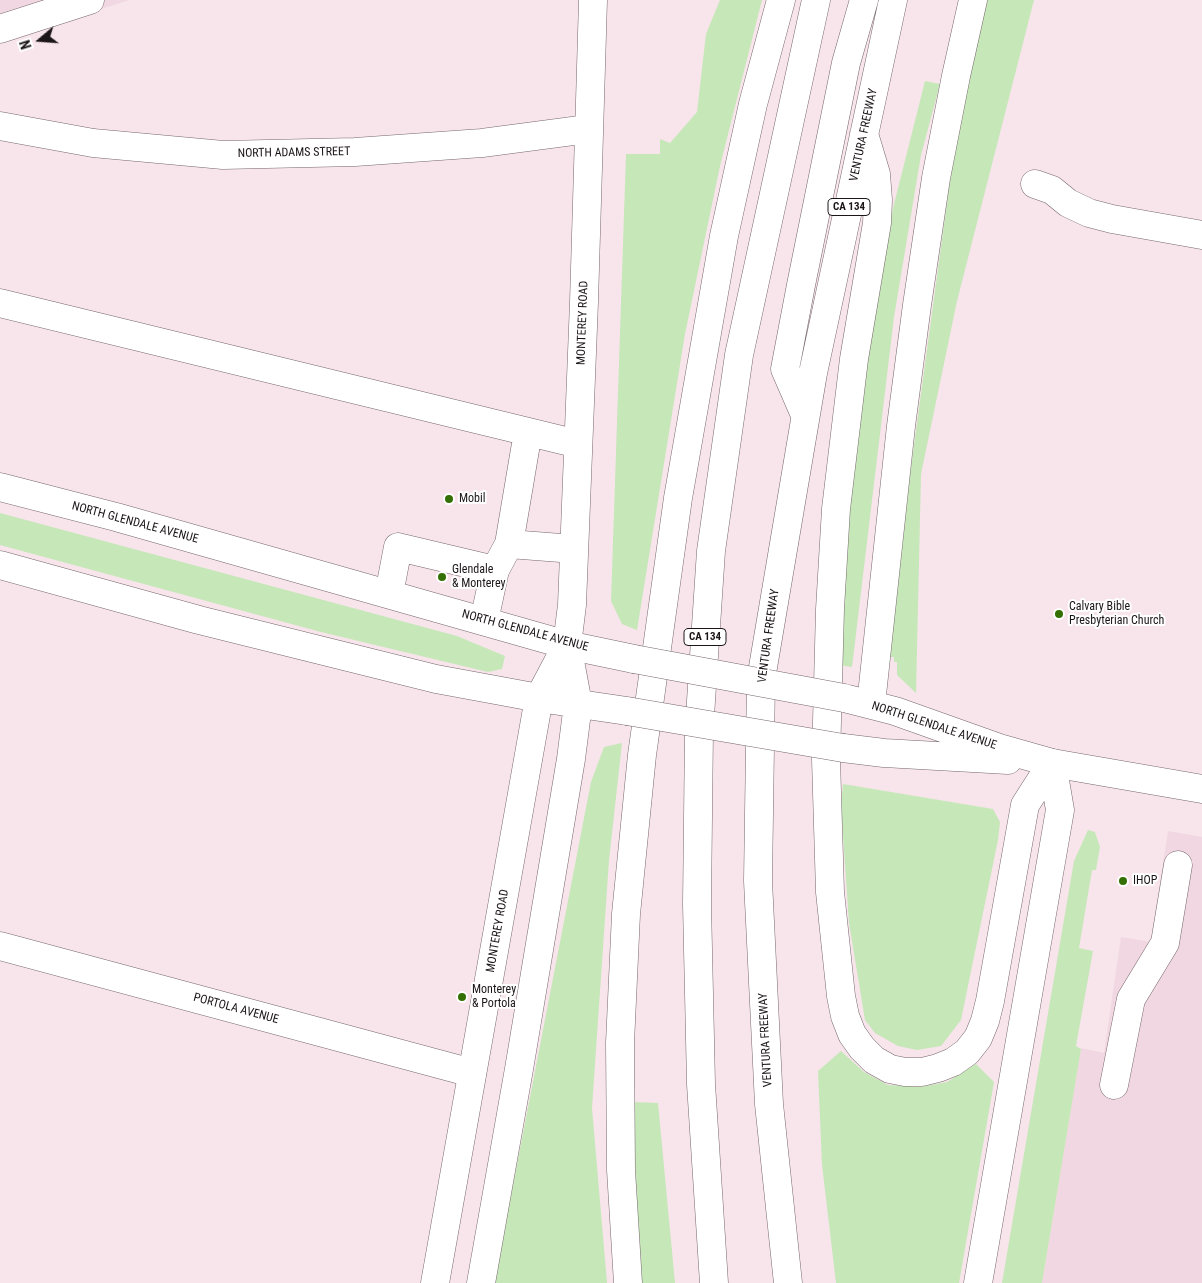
<!DOCTYPE html>
<style>
body{margin:0}
#map{position:relative;width:1202px;height:1283px;overflow:hidden;background:#f7e5eb;font-family:"Roboto Condensed",sans-serif}
canvas{display:block}
.north{position:absolute;left:15px;top:15px;width:50px;height:50px;-webkit-text-stroke:4px #fff;paint-order:stroke;rotate:252deg;font-size:14px;font-weight:700;line-height:20px;text-align:center;color:#1b1518}
.north::after{content:'';display:block;margin:auto;width:18px;height:22px;background:#1b1518;clip-path:polygon(50% 0,100% 100%,50% 72%,0 100%)}
</style>
<div id="map">
<canvas width="1202" height="1283"></canvas>
<div class="north">N</div>
</div>
<script>
const context = document.querySelector('canvas').getContext('2d');
context.lineJoin = 'round';
function fillPath(path, color) { context.fillStyle = color; context.fill(path, 'evenodd'); }
const shape = rows => new Path2D(rows.map(r => 'M' + r).join(''));
function strokePath(path, color, width, dash) { context.strokeStyle = color; context.lineWidth = width; context.lineCap = dash ? 'butt' : 'round'; context.setLineDash(dash || []); context.stroke(path); }
function drawText(font, color, halo, rows, align = 'center') {
  context.font = font + ' "Roboto Condensed",sans-serif'; context.lineWidth = 4; context.setLineDash([]); context.textBaseline = 'middle'; context.strokeStyle = halo; context.fillStyle = color; for (const [text, x, y, turn = 0] of rows) {
    context.save(); context.translate(x, y); context.rotate((+turn || 0) * Math.PI / 180); context.textAlign = isNaN(turn) ? turn : align; if (halo) context.strokeText(text, 0, 0); context.fillText(text, 0, 0); context.restore();
  }
}
fillPath(shape([
 [0,0,129,0,0,42],
 [1168,831,1202,837,1202,1283,1042,1283,1081,1048,1104,1053,1121,937,1151,942]
]), '#f1d7e1');
fillPath(shape([
 [720,0,762,0,720,166,685,334,637,630,622,624,611,601,626,154,660,154,660,139,670,143,697,112,706,34],
 [986,0,1034,0,957,301,921,474,916,693,897,675,897,662,894,662,894,657,890,657,910,474,958,122],
 [925,81,940,84,921,155,894,317,852,667,837,665,848,457,881,256],
 [0,513,457,636,505,656,502,669,488,672,321,632,0,545],
 [622,743,609,860,592,1108,607,1283,494,1283,591,782,604,747],
 [843,784,993,809,1000,822,998,840,961,1020,941,1046,917,1050,898,1046,875,1033,865,1020,849,923,841,806],
 [1088,830,1095,832,1100,847,1096,870,1092,870,1079,948,1093,951,1076,1046,1081,1049,1042,1283,1002,1283,1074,861],
 [841,1051,864,1072,888,1085,920,1087,947,1082,976,1064,994,1082,959,1283,836,1283,822,1165,818,1071],
 [632,1102,658,1103,675,1283,641,1283]
]), '#c6e7b8');
const minor = shape([
 [0,29,90,0],
 [0,126,93,143,223,155,355,152,482,143,588,129],
 [1035,184,1052,190,1068,203,1089,213,1112,219,1202,235],
 [0,303,578,444],
 [509,544,574,549],
 [389,594,398,547,495,570],
 [484,621,495,570,509,544,528,432],
 [567,645,572,605,584,302,593,0],
 [0,946,472,1073],
 [1114,1085,1131,999,1165,943,1178,865]
]);
const major = shape([
 [0,487,116,517,567,645,634,659],
 [0,565,199,620,436,679,539,698,627,711],
 [848,699,895,711,999,748,1052,763,1202,789],
 [843,748,884,753,1008,760],
 [435,1283,539,698,567,645],
 [481,1283,519,1069,571,759,578,704,567,645]
]);
const highway = shape([
 [864,134,876,174,878,200,877,223,854,359,836,509,830,609,826,759,830,892,841,996,845,1016,852,1034,862,1048,874,1060,890,1069,905,1072,922,1072,938,1068,953,1062,967,1052,978,1038,985,1021,990,1001,1025,805,1052,763],
 [805,415,785,369,801,285,846,63,864,0],
 [871,704,901,426,917,305,936,178,956,76,973,0],
 [628,1283,621,1170,620,1043,626,914,642,755,678,498,724,236,753,104,781,0],
 [714,1283,701,1084,697,904,699,731,711,551,739,355,816,0],
 [788,1283,769,1104,758,881,761,679,813,373,893,0],
 [978,1283,1060,810,1052,763]
]);
strokePath(minor, '#76676d', 29);
strokePath(major, '#76676d', 29);
strokePath(highway, '#76676d', 29);
strokePath(minor, '#fff', 28);
strokePath(major, '#fff', 28);
strokePath(highway, '#fff', 28);
const majorBridge = shape([
 [634,659,844,698],
 [627,711,843,748]
]);
strokePath(majorBridge, '#76676d', 29, []);
strokePath(majorBridge, '#fff', 28);
for (const [x, y, r, color] of [
 [449,499,5,"#337001"],
 [442,577,5,"#337001"],
 [1059,614,5,"#337001"],
 [1123,881,5,"#337001"],
 [462,997,5,"#337001"]
]) { const dot = new Path2D(); dot.arc(x, y, r, 0, 2 * Math.PI); context.fillStyle = color; context.fill(dot); strokePath(dot, '#fff', 2); }
for (const [x, y, w] of [
 [849,207,42],
 [705,637,42]
]) { const box = new Path2D(); box.roundRect(x - w / 2, y - 8.5, w, 17, 4); context.fillStyle = '#fff'; context.fill(box); strokePath(box, '#1b1518', 1); }
drawText('bold 11px', '#1b1518', null, [
 ["CA 134",849,207],
 ["CA 134",705,637]
]);
drawText('12px', '#1b1518', '#fff', [
 ["VENTURA FREEWAY",864,135,-78],
 ["NORTH ADAMS STREET",294,153,-1],
 ["MONTEREY ROAD",583,323,-88],
 ["NORTH GLENDALE AVENUE",135,523,15],
 ["NORTH GLENDALE AVENUE",525,631,15],
 ["VENTURA FREEWAY",769,636,-82],
 ["NORTH GLENDALE AVENUE",934,726,18],
 ["MONTEREY ROAD",498,931,-80],
 ["PORTOLA AVENUE",236,1009,15],
 ["VENTURA FREEWAY",766,1040,-93]
]);
drawText('12px', '#1b1518', '#fff', [
 ["Mobil",459,499],
 ["Glendale",452,570],
 ["& Monterey",452,584],
 ["Calvary Bible",1069,607],
 ["Presbyterian Church",1069,621],
 ["IHOP",1133,881],
 ["Monterey",472,990],
 ["& Portola",472,1004]
], 'left');
</script>
